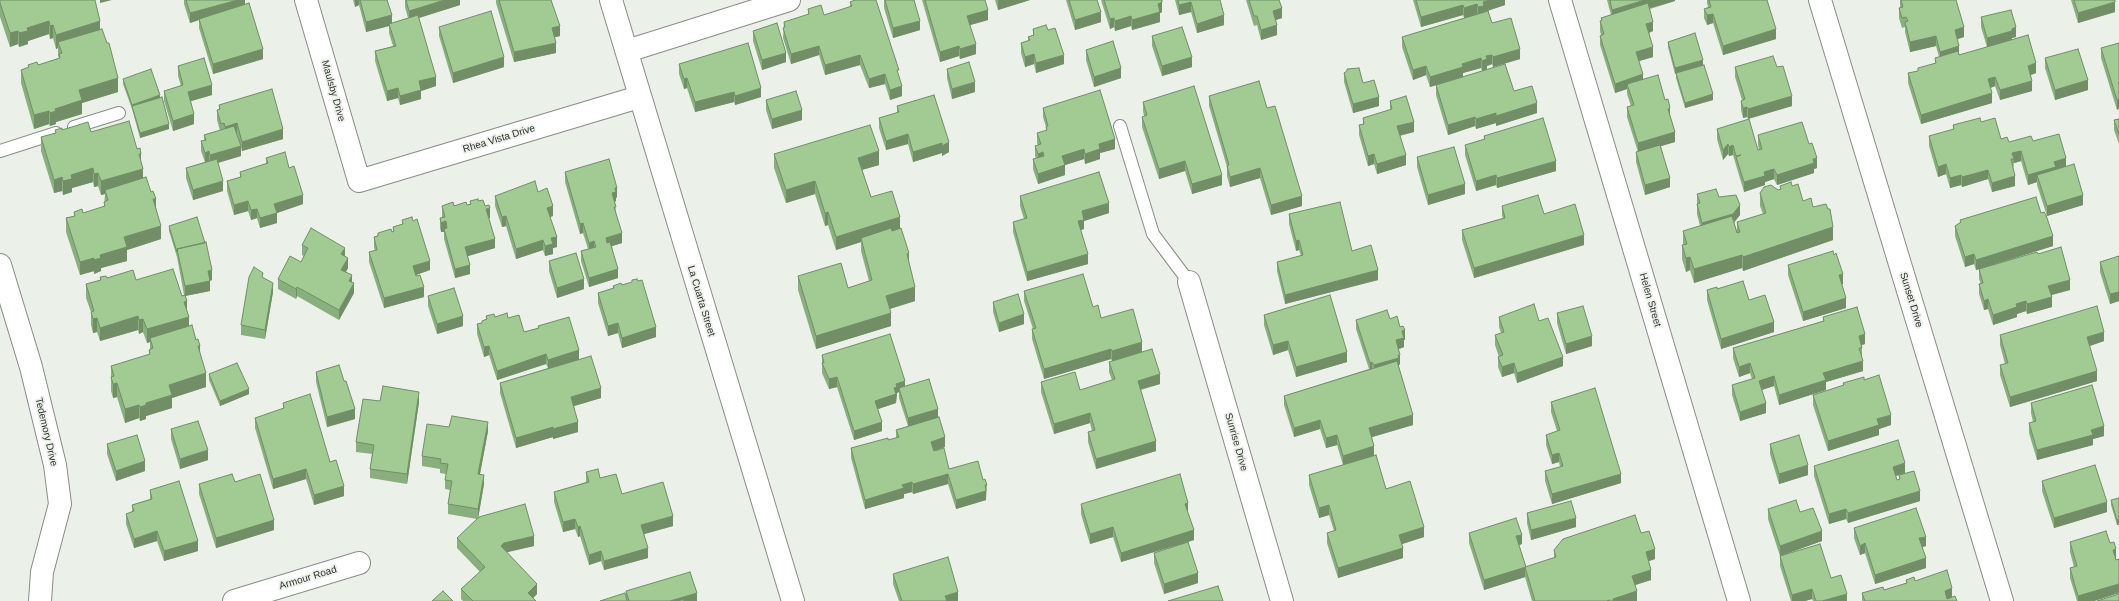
<!DOCTYPE html>
<style>
body{margin:0}
canvas{display:block;background:#ebf0e9}
</style>
<canvas width="2119" height="601"></canvas>
<script>
const context = document.querySelector('canvas').getContext('2d');
context.lineJoin = 'round';
const shape = rows => new Path2D(rows.map(r => 'M' + r).join(''));
function strokePath(path, color, width, dash) { context.strokeStyle = color; context.lineWidth = width; context.lineCap = dash ? 'butt' : 'round'; context.setLineDash(dash || []); context.stroke(path); }
function fillPath(path, color) { context.fillStyle = color; context.fill(path, 'evenodd'); }
function drawText(font, color, halo, rows, align = 'center') {
  context.font = font + ' Arial,sans-serif'; context.lineWidth = 3.5; context.setLineDash([]); context.textBaseline = 'middle'; context.strokeStyle = halo; context.fillStyle = color; for (const [text, x, y, turn = 0] of rows) {
    context.save(); context.translate(x, y); context.rotate((+turn || 0) * Math.PI / 180); context.textAlign = isNaN(turn) ? turn : align; if (halo) context.strokeText(text, 0, 0); context.fillText(text, 0, 0); context.restore();
  }
}
const lane = shape([
 [1120,126,1153,234,1189,282],
 [74,127,119,113],
 [0,151,56,133]
]);
const street = shape([
 [306,0,359,181,639,97],
 [1560,0,1739,601],
 [1820,0,2002,601],
 [627,51,789,0],
 [0,265,31,367,55,465,60,504,42,572,40,601],
 [1189,282,1282,601],
 [234,601,359,563]
]);
const secondary = shape([
 [611,0,793,601]
]);
strokePath(lane, '#888d87', 14);
strokePath(street, '#888d87', 24);
strokePath(secondary, '#888d87', 24);
strokePath(lane, '#fff', 12);
strokePath(street, '#fff', 22);
strokePath(secondary, '#fff', 22);
fillPath(shape([
 [0,0,100,30,118,92,82,103,82,114,56,122,56,124,50,126,49,124,34,129,21,83,21,70,28,68,28,65,38,65,59,58,58,56,58,48,56,49,53,38,50,39,49,34,28,41,28,44,19,47,18,44,10,47,0,17],
 [184,0,245,0,245,5,263,59,213,74,199,28,199,20,190,23,184,4],
 [353,0,387,0,392,23,408,18,405,7,405,0,460,0,460,5,419,18,436,86,421,91,421,99,400,105,398,98,387,101,375,61,375,51,393,46,389,33,389,26,366,32,359,5,355,7],
 [496,0,551,0,560,36,555,37,556,53,514,62,496,3],
 [884,0,914,0,920,30,893,38,884,8],
 [922,0,985,0,988,20,970,25,976,54,960,59,959,56,940,62],
 [995,0,1030,0,998,10],
 [1066,0,1097,0,1101,22,1075,30],
 [1101,0,1162,0,1162,12,1160,13,1160,22,1132,30,1131,26,1115,31,1114,27,1110,29],
 [1175,0,1220,0,1224,25,1197,33,1191,12,1179,15],
 [1246,0,1279,0,1282,18,1275,20,1277,35,1261,40,1257,25,1254,26],
 [1413,0,1505,0,1505,5,1484,12,1520,59,1493,67,1492,64,1487,66,1487,69,1514,91,1537,113,1496,126,1496,123,1476,129,1475,126,1448,135,1436,95,1436,85,1430,87,1426,75,1413,80,1402,47,1402,37,1477,14,1464,18,1463,15,1421,27],
 [1481,68,1482,71,1463,77,1463,73],
 [1607,0,1675,0,1675,1,1650,9,1653,31,1649,33,1653,57,1639,61,1643,79,1670,117,1675,142,1661,146,1670,187,1645,195,1636,162,1636,152,1638,152,1627,117,1627,107,1631,106,1627,94,1627,89,1615,93,1600,45,1600,36,1601,35,1600,31,1600,21,1601,21,1601,18,1611,15],
 [1707,0,1767,0,1776,39,1723,55,1713,23,1707,25,1704,18,1704,9,1708,7,1707,3],
 [1900,0,1956,0,1964,37,1957,39,1959,55,1987,47,1981,27,1981,17,2016,37,2012,38,2012,40,2036,73,2031,75,2032,91,2000,100,1995,86,1990,88,1992,103,1921,124,1908,83,1908,73,1918,71,1935,63,1935,58,1939,57,1936,46,1910,52,1905,32,1905,27,1902,28,1899,18,1899,8,1900,8],
 [2071,0,2115,0,2115,12,2078,23],
 [850,2,899,77,902,96,890,100,885,84,869,88,860,65,825,75,819,55,791,64,783,38,784,22,808,15,808,9,824,15,850,7],
 [439,27,504,67,453,83,439,36],
 [1033,29,1048,30,1064,64,1036,73,1034,64,1025,67,1021,53,1021,43,1028,41,1028,37,1033,35],
 [753,31,786,62,762,70,753,41],
 [1152,36,1192,67,1162,76,1152,46],
 [1668,42,1703,65,1713,100,1685,108,1676,78,1676,73,1675,74,1668,47],
 [2119,43,2117,110,2101,58,2101,48],
 [1086,50,1121,78,1094,87,1086,60],
 [2045,58,2088,90,2055,100,2045,68],
 [679,64,761,97,735,105,734,102,695,112,687,88,684,89,679,74],
 [178,66,212,95,191,101,194,124,173,131,164,101,164,91,181,86,178,76],
 [1735,67,1777,67,1792,106,1748,119,1747,117,1743,118,1741,110,1741,101,1742,100,1735,77],
 [947,69,975,92,952,99,947,78],
 [1347,69,1363,83,1379,106,1353,113,1344,82,1344,73,1347,72],
 [123,79,160,97,169,129,140,138,132,109,123,84],
 [934,95,949,152,942,156,942,153,913,162,908,144,886,150,879,128,879,118,897,113,897,106],
 [1209,96,1267,108,1302,206,1271,215,1260,178,1230,187,1227,176,1227,167,1209,106],
 [766,100,802,120,772,129,766,110],
 [1390,101,1414,132,1400,136,1406,165,1377,174,1374,164,1368,166,1359,135,1359,125,1363,124,1363,118,1390,110],
 [1143,102,1222,185,1192,194,1185,171,1159,179,1142,127,1142,117,1144,116,1143,111],
 [219,105,283,139,242,151,237,133,241,156,218,163,223,191,193,200,186,178,186,168,205,162,201,151,201,141,204,140,204,135,220,131,217,120,217,110,219,110],
 [1043,108,1115,149,1100,153,1100,159,1085,164,1084,159,1065,165,1065,175,1038,184,1033,169,1033,159,1036,158,1035,156,1035,146,1038,145,1037,143,1037,133,1046,131,1046,127,1043,117],
 [2119,119,2119,144,2114,130,2114,120],
 [1981,122,2001,139,2009,142,2033,141,2066,166,2083,205,2047,216,2037,185,2037,182,2028,185,2021,161,2014,163,2013,169,2015,186,1992,192,1988,179,1962,187,1961,185,1950,188,1946,174,1938,177,1929,146,1929,136,1953,130,1953,125],
 [1717,129,1758,150,1759,150,1758,145,1758,135,1809,144,1817,168,1814,169,1814,173,1777,185,1774,179,1765,182,1765,185,1744,192,1733,155,1729,156,1728,154,1723,160,1717,139],
 [55,130,91,132,141,162,143,178,156,207,161,239,127,250,127,261,101,268,101,271,94,274,94,271,80,275,66,232,66,218,74,216,74,212,83,213,104,207,105,194,101,195,98,186,94,187,93,182,72,188,72,192,63,195,62,191,54,193,41,151,41,137,55,133],
 [1484,136,1556,171,1497,188,1496,185,1476,191,1465,155,1465,145,1484,139],
 [774,154,879,165,862,170,871,197,900,228,909,264,915,301,890,309,891,326,816,349,798,290,798,276,848,288,869,281,861,251,861,242,836,250,828,225,825,226,815,194,786,203,774,168],
 [1417,157,1465,194,1428,205,1417,167],
 [266,158,289,168,303,204,277,213,277,223,260,228,257,218,251,220,248,211,234,215,227,191,227,181,240,177,240,172,266,164],
 [565,172,617,197,616,198,616,201,615,202,616,214,622,243,612,246,618,278,589,287,581,261,581,251,588,249,583,233,580,234,565,182],
 [1780,186,1792,186,1803,201,1813,207,1833,240,1743,271,1742,268,1694,283,1690,270,1686,272,1682,259,1682,245,1683,245,1683,231,1700,226,1697,214,1697,194,1719,197,1740,215,1734,222,1737,231,1737,222,1763,214,1760,206,1760,193,1780,190],
 [538,192,553,216,550,217,557,247,553,248,553,254,545,256,543,250,516,259,506,226,502,227,495,206,495,196],
 [1020,196,1109,213,1084,221,1084,229,1080,230,1088,264,1027,281,1013,232,1013,222,1024,219,1020,206],
 [470,201,478,201,490,218,489,218,495,248,468,256,470,274,455,278,444,239,444,232,441,232,440,228,440,218,442,218,442,206,467,205,470,204],
 [1502,206,1544,214,1584,245,1474,278,1462,240,1462,230,1503,218,1502,216],
 [2041,213,2053,246,1976,270,1974,264,1965,267,1955,236,1955,226,1960,223,1960,220],
 [1289,214,1352,251,1378,280,1285,304,1277,271,1277,262,1301,256,1299,250,1296,251,1289,224],
 [402,220,430,270,416,275,424,297,384,308,369,262,369,252,375,251,374,247,374,237,378,236,378,233,393,231,393,227,402,224],
 [169,226,212,280,210,281,210,291,185,296,189,326,200,354,206,387,172,398,172,408,146,416,146,419,140,421,139,418,125,423,117,397,113,398,111,391,111,366,149,355,149,350,150,349,150,342,147,343,143,332,139,334,138,330,100,341,97,332,93,333,91,325,91,312,86,298,86,284,100,280,100,277,136,280,182,296,184,295,177,257,169,231],
 [302,245,345,256,348,268,346,272,352,282,354,293,339,320,297,296,296,299,278,289,278,279,301,262,304,256,302,255],
 [2038,254,2070,290,2051,295,2052,307,2027,314,2026,311,2017,314,2017,317,1993,325,1988,309,1984,310,1979,294,1979,284,1981,284,1979,279,1979,269],
 [2119,256,2119,301,2110,304,2100,272,2100,262],
 [549,261,584,289,557,298,549,271],
 [1788,265,1843,284,1842,284,1846,308,1803,321,1788,275],
 [263,278,273,292,265,339,241,335,241,325],
 [632,280,656,337,622,348,618,333,608,336,598,303,598,293,613,288,613,286,622,285,632,283],
 [1717,289,1749,300,1774,332,1721,349,1707,300,1707,290],
 [1024,291,1093,307,1101,318,1142,352,1160,384,1141,390,1156,451,1096,469,1088,442,1088,432,1092,431,1090,423,1054,434,1041,392,1041,382,1080,390,1112,380,1109,372,1109,362,1112,361,1111,359,1044,379,1032,339,1032,329,1033,329,1024,301],
 [428,296,463,326,437,334,428,306],
 [993,302,1024,324,999,332,993,312],
 [1557,313,1592,346,1566,354,1557,323],
 [1264,315,1347,362,1296,377,1288,350,1273,355,1264,325],
 [486,316,508,318,524,332,538,328,538,326,579,359,601,398,574,406,578,432,553,439,553,437,516,448,500,393,500,383,548,368,546,364,497,380,489,355,484,357,477,334,477,324,482,323,482,321,486,319],
 [1499,317,1539,321,1563,366,1517,383,1514,373,1502,377,1498,367,1498,357,1499,357,1495,345,1495,335,1501,333,1499,327],
 [1823,317,1865,344,1861,345,1862,348,1862,358,1861,358,1863,371,1826,382,1826,390,1779,405,1774,386,1761,390,1766,413,1740,421,1732,395,1732,385,1752,379,1750,373,1739,377,1733,358,1733,348,1823,321],
 [1390,319,1405,340,1404,340,1404,347,1399,349,1400,364,1399,365,1399,367,1413,425,1372,437,1374,456,1386,489,1424,537,1402,544,1403,558,1338,578,1327,543,1327,533,1334,531,1329,515,1319,518,1309,485,1309,475,1343,465,1337,445,1326,448,1320,429,1294,437,1284,405,1284,396,1369,369,1356,329,1356,320],
 [2000,335,2104,341,2089,346,2097,381,2010,407,2000,375,2000,365,2005,364,2000,345],
 [822,355,905,386,938,418,945,447,934,451,949,469,983,480,987,485,986,500,956,509,948,484,913,494,912,492,904,494,904,498,865,509,851,458,851,448,896,438,896,430,908,426,899,398,899,392,897,393,896,403,878,409,882,431,854,440,837,387,829,389,822,373],
 [316,372,344,381,355,419,327,427,316,382],
 [209,374,249,394,220,406,209,380],
 [1864,380,1891,425,1879,429,1879,435,1828,451,1813,405,1813,395,1843,386,1843,383],
 [380,401,419,402,407,484,370,478,370,469,372,454,356,452,356,442],
 [1551,402,1621,483,1552,504,1545,481,1545,471,1560,467,1559,462,1552,464,1546,445,1546,435,1557,431,1551,412],
 [283,403,330,462,344,496,314,505,306,479,273,489,255,428,255,418,283,409],
 [2031,403,2104,436,2093,439,2093,445,2037,460,2029,433,2029,423,2033,422,2031,413],
 [449,427,488,431,480,474,484,484,478,518,534,546,506,552,537,594,533,598,536,601,463,601,461,599,461,589,480,572,457,548,457,538,477,519,448,514,448,504,450,490,445,489,445,480,446,474,440,473,440,469,422,466,422,456],
 [171,429,208,460,180,469,171,439],
 [107,444,145,471,116,481,107,454],
 [1770,444,1808,475,1779,484,1770,454],
 [1814,466,1905,473,1895,476,1897,480,1899,480,1899,475,1920,501,1848,523,1846,519,1829,524,1814,476],
 [586,472,600,478,622,494,673,526,644,534,648,558,604,570,601,561,589,565,580,536,578,537,575,529,563,532,554,502,554,492,586,482],
 [2042,481,2107,512,2054,528,2042,491],
 [235,482,274,530,216,548,199,494,199,484],
 [150,490,198,551,164,561,157,541,134,548,126,524,126,514,132,512,132,505,150,499],
 [2119,498,2119,525,2117,525,2111,505,2111,500],
 [1081,504,1188,513,1194,540,1188,542,1198,583,1164,594,1154,563,1154,553,1184,543,1121,562,1113,537,1090,544,1081,514],
 [1768,509,1800,512,1822,541,1780,556,1768,519],
 [1527,513,1576,527,1531,540,1527,523],
 [1854,528,1926,546,1922,547,1926,568,1875,584,1865,553,1860,555,1854,538],
 [1469,533,1522,544,1519,545,1526,567,1554,558,1554,550,1641,533,1655,559,1649,561,1651,580,1635,585,1637,601,1532,601,1525,577,1484,590,1469,543],
 [2070,542,2110,543,2116,559,2116,560,2119,559,2119,593,2094,601,2077,601,2070,578,2070,568,2074,567,2070,552],
 [1780,556,1831,578,1847,601,1813,601,1812,599,1805,601,1791,601,1780,566],
 [893,574,958,601,899,601,893,584],
 [1906,580,1915,581,1952,597,1957,601,1862,601,1862,593,1884,590,1906,583],
 [626,591,697,601,600,601,626,598]
]), '#8aaf7e');
fillPath(shape([
 [100,0,112,0,100,3],
 [238,0,245,0,245,8,199,19,199,20,190,23,190,13],
 [355,0,359,0,359,5,355,7],
 [445,0,460,0,460,5,409,21,409,11],
 [998,0,1030,0,998,10],
 [1490,0,1505,0,1505,5,1484,12,1484,16,1478,17,1478,7,1483,2],
 [1645,0,1675,0,1675,1,1612,19,1612,10],
 [1162,2,1162,12,1160,13,1160,22,1132,30,1132,20,1158,4],
 [1191,2,1191,12,1179,15,1179,5],
 [2115,2,2115,12,2078,23,2078,13],
 [1477,4,1477,14,1464,18,1464,8],
 [1463,5,1463,15,1421,27,1421,17],
 [1282,8,1282,18,1273,21,1273,11],
 [988,10,988,20,967,26,967,16],
 [1101,12,1101,22,1075,30,1075,20],
 [1713,14,1713,23,1707,25,1707,15],
 [392,15,392,25,389,24,389,26,366,32,366,22],
 [1224,15,1224,25,1197,33,1197,24],
 [1131,16,1131,26,1115,31,1115,21],
 [1114,18,1114,27,1110,29,1110,19],
 [49,21,49,34,28,41,28,44,19,47,19,33,27,28],
 [100,21,100,35,58,42,58,48,56,49,56,35],
 [920,21,920,30,893,38,893,28],
 [1653,22,1653,31,1646,34,1646,24],
 [53,25,53,38,50,39,50,26],
 [1277,25,1277,35,1261,40,1261,30],
 [560,26,560,36,552,38,552,28],
 [1964,27,1964,37,1955,40,1955,30],
 [2016,27,2016,37,2012,38,2012,40,1987,48,1987,38],
 [1776,29,1776,39,1723,55,1723,46],
 [18,31,18,44,10,47,10,33],
 [1936,36,1936,46,1910,52,1910,42],
 [556,43,556,53,514,62,514,52],
 [976,44,976,54,960,59,960,49],
 [819,46,819,55,791,64,791,54],
 [959,46,959,56,940,62,940,52],
 [1959,46,1959,56,1940,62,1940,52],
 [1653,47,1653,57,1636,62,1636,52],
 [263,49,263,59,213,74,213,64],
 [1520,49,1520,59,1493,67,1493,57],
 [786,53,786,62,762,70,762,60],
 [1034,54,1034,64,1025,67,1025,57],
 [860,55,860,65,825,75,825,65],
 [1064,55,1064,64,1036,73,1036,63],
 [1492,55,1492,64,1487,66,1487,69,1482,71,1482,61,1486,56],
 [504,57,504,67,453,83,453,73],
 [1192,57,1192,67,1162,76,1162,66],
 [1481,58,1481,68,1463,73,1463,77,1430,87,1430,77,1462,64],
 [1703,60,1703,65,1675,74,1675,68],
 [2036,63,2036,73,2028,76,2028,66],
 [1426,66,1426,75,1413,80,1413,70],
 [1121,68,1121,78,1094,87,1094,77],
 [885,74,885,84,869,88,869,79],
 [1643,74,1643,84,1627,84,1627,89,1615,93,1615,84],
 [436,77,436,86,421,91,421,99,400,105,400,96,419,81],
 [1995,77,1995,86,1988,89,1988,79],
 [118,78,118,92,82,103,82,114,56,122,56,124,50,126,50,113,79,90],
 [687,78,687,88,684,89,684,79],
 [2088,80,2088,90,2055,100,2055,90],
 [2032,81,2032,91,2000,100,2000,90],
 [975,82,975,92,952,99,952,89],
 [212,85,212,95,188,102,188,92],
 [902,86,902,96,890,100,890,90],
 [398,88,398,98,387,101,387,91],
 [761,88,761,97,735,105,735,96],
 [734,92,734,102,695,112,695,102],
 [1992,93,1992,103,1921,124,1921,115],
 [1713,94,1713,100,1685,108,1685,103],
 [160,95,160,100,132,107,132,105],
 [1792,96,1792,106,1748,119,1748,109],
 [1379,97,1379,106,1353,113,1353,104],
 [2119,99,2119,109,2117,110,2117,100],
 [1537,103,1537,113,1496,126,1496,116],
 [1747,107,1747,117,1743,118,1743,108],
 [1670,108,1670,118,1668,109],
 [802,110,802,120,772,129,772,119],
 [49,111,49,124,34,129,34,115],
 [1496,113,1496,123,1476,129,1476,119],
 [194,114,194,124,173,131,173,121],
 [1475,117,1475,126,1448,135,1448,125],
 [1414,122,1414,132,1397,136,1397,126],
 [237,123,237,133,225,137,225,127],
 [169,124,169,129,140,138,140,133],
 [283,129,283,139,242,151,242,142],
 [1675,132,1675,142,1638,153,1638,143],
 [908,134,908,144,886,150,886,141],
 [1115,139,1115,149,1100,153,1100,159,1085,164,1085,154,1099,144],
 [949,142,949,152,942,156,942,146],
 [942,143,942,153,913,162,913,152],
 [1728,144,1728,154,1723,160,1723,150],
 [1733,145,1733,155,1729,156,1729,147],
 [241,146,241,156,210,165,210,155],
 [1084,149,1084,159,1062,166,1062,156],
 [209,151,209,161,205,162,205,153],
 [879,151,879,165,858,171,858,158],
 [2021,151,2021,161,2014,163,2012,153],
 [1043,152,1043,162,1038,164,1038,154],
 [139,154,141,154,141,167],
 [1374,154,1374,164,1368,166,1368,156],
 [1406,155,1406,165,1377,174,1377,164],
 [1817,158,1817,168,1814,169,1814,173,1777,185,1777,175],
 [2066,158,2066,168,2037,175,2037,182,2028,185,2028,175,2054,162],
 [1185,161,1185,171,1159,179,1159,169],
 [1556,161,1556,171,1497,188,1497,178],
 [1946,164,1946,174,1938,177,1938,167],
 [1065,165,1065,175,1038,184,1038,174],
 [93,168,93,182,72,188,72,192,63,195,63,181,71,175],
 [1260,168,1260,178,1230,187,1230,177],
 [143,169,143,182,105,190,105,194,101,195,101,181],
 [1774,169,1774,179,1765,182,1765,185,1744,192,1744,182,1764,172],
 [1988,170,1988,179,1962,187,1962,177],
 [98,173,98,186,94,187,94,174],
 [1222,175,1222,185,1192,194,1192,184],
 [1496,175,1496,185,1476,191,1476,181],
 [1961,175,1961,185,1950,188,1950,178],
 [2015,176,2015,186,1992,192,1992,183],
 [62,177,62,191,54,193,54,180],
 [1670,178,1670,187,1645,195,1645,185],
 [223,181,223,191,193,200,193,190],
 [815,181,815,194,786,203,786,190],
 [1465,184,1465,194,1428,205,1428,195],
 [615,188,617,188,617,197,616,198,616,201,612,203,612,193],
 [303,195,303,204,274,214,274,204],
 [2083,195,2083,205,2047,216,2047,206],
 [1302,196,1302,206,1271,215,1271,205],
 [153,199,156,199,156,212],
 [248,201,248,211,234,215,234,205],
 [1109,203,1109,213,1084,221,1084,229,1078,231,1078,221,1082,211],
 [1740,205,1740,215,1733,224,1702,233,1702,223],
 [553,206,553,216,547,218,547,208],
 [490,208,490,218,486,219,486,209],
 [257,209,257,218,251,220,251,210],
 [828,212,828,225,825,226,825,213],
 [277,213,277,223,260,228,260,218],
 [506,216,506,226,502,227,502,217],
 [900,217,900,230,861,238,861,242,836,250,836,237],
 [446,221,446,231,444,229,444,232,441,232,441,223],
 [583,223,583,233,580,234,580,224],
 [161,226,161,239,127,250,127,261,101,268,101,271,94,274,94,260,124,237],
 [1833,227,1833,240,1743,271,1743,257],
 [622,233,622,243,606,248,606,238],
 [1584,235,1584,245,1474,278,1474,268],
 [2053,236,2053,246,1976,270,1976,260],
 [557,237,557,247,553,248,553,254,545,256,545,246,551,238],
 [495,239,495,248,465,257,465,247],
 [543,240,543,250,516,259,516,249],
 [1299,240,1299,250,1296,251,1296,241],
 [594,241,594,251,589,253,589,243],
 [345,248,345,258,341,254],
 [909,253,909,267,907,254],
 [1088,254,1088,264,1027,281,1027,272],
 [1974,254,1974,264,1965,267,1965,257],
 [1742,255,1742,268,1694,283,1694,269],
 [1690,257,1690,270,1686,272,1686,258],
 [94,258,94,271,80,275,80,262],
 [348,258,348,268,341,280,341,270],
 [430,261,430,270,413,276,413,266],
 [470,265,470,274,455,278,455,269],
 [618,269,618,278,589,287,589,278],
 [212,270,212,280,208,281,208,271],
 [1378,270,1378,280,1285,304,1285,295],
 [1843,274,1843,284,1839,285,1839,275],
 [352,275,352,285,349,281],
 [584,279,584,289,557,298,557,288],
 [2070,280,2070,290,2048,296,2048,286],
 [210,281,210,291,185,296,185,286],
 [273,283,273,292,265,339,265,330],
 [354,283,354,293,339,320,339,310],
 [297,287,297,296,296,299,296,289],
 [424,287,424,297,384,308,384,298],
 [915,287,915,301,886,310,886,296],
 [2119,292,2119,301,2110,304,2110,294],
 [2052,297,2052,307,2027,314,2027,304],
 [1846,298,1846,308,1803,321,1803,312],
 [1988,299,1988,309,1984,310,1984,301],
 [187,301,187,315,184,302],
 [2026,301,2026,311,2017,314,2017,317,1993,325,1993,315,2016,304],
 [891,313,891,326,816,349,816,336],
 [1024,314,1024,324,999,332,999,323],
 [138,316,138,330,100,341,100,328],
 [463,316,463,326,437,334,437,324],
 [189,317,189,330,150,338,150,342,147,343,147,329],
 [97,318,97,332,93,333,93,319],
 [143,319,143,332,139,334,139,320],
 [1774,322,1774,332,1721,349,1721,339],
 [618,323,618,333,608,336,608,326],
 [656,327,656,337,622,348,622,338],
 [1405,330,1405,340,1404,340,1404,347,1396,350,1396,340,1402,331],
 [2104,332,2104,341,2087,347,2087,337],
 [1865,334,1865,344,1859,346,1859,336],
 [1592,336,1592,346,1566,354,1566,344],
 [1288,341,1288,350,1273,355,1273,345],
 [1142,342,1142,352,1112,361,1112,351],
 [198,346,200,346,200,359],
 [489,346,489,355,484,357,484,347],
 [1111,349,1111,359,1044,379,1044,369],
 [579,350,579,360,548,370,548,360],
 [1347,352,1347,362,1296,377,1296,367],
 [546,354,546,364,497,380,497,371],
 [1400,355,1400,364,1399,365,1399,368,1374,375,1374,365],
 [1563,357,1563,366,1517,383,1517,373],
 [1863,361,1863,371,1826,382,1826,390,1779,405,1779,395,1823,373],
 [1372,362,1372,372,1370,373,1370,363],
 [1514,363,1514,373,1502,377,1502,367],
 [1750,363,1750,373,1739,377,1739,367],
 [2097,371,2097,381,2010,407,2010,397],
 [206,373,206,387,172,398,172,408,146,416,146,419,140,421,140,407,169,385],
 [1160,374,1160,384,1138,390,1138,381],
 [1774,376,1774,386,1759,391,1759,381],
 [837,377,837,387,829,389,829,379],
 [905,381,905,391,899,388,899,392,897,393,896,403,875,410,875,401,894,388,896,384],
 [117,383,117,397,113,398,113,384],
 [601,388,601,398,571,407,571,397],
 [249,389,249,394,220,406,220,401],
 [419,392,419,402,407,484,407,474],
 [1766,403,1766,413,1740,421,1740,412],
 [139,405,139,418,125,423,125,409],
 [355,409,355,419,327,427,327,417],
 [938,409,938,419,908,428,908,418],
 [1090,413,1090,423,1054,434,1054,424],
 [1413,415,1413,425,1369,438,1369,428],
 [1891,415,1891,425,1879,429,1879,435,1828,451,1828,441,1877,419],
 [1320,420,1320,429,1294,437,1294,428],
 [488,422,488,431,478,484,478,474],
 [578,422,578,432,553,439,553,429],
 [882,422,882,431,854,440,854,431],
 [2104,426,2104,436,2093,439,2093,445,2037,460,2037,450,2091,430],
 [553,427,553,437,516,448,516,438],
 [1337,435,1337,445,1326,448,1326,438],
 [945,437,945,447,931,452,931,442],
 [1156,441,1156,451,1096,469,1096,459],
 [1374,446,1374,456,1343,466,1343,456],
 [208,450,208,460,180,469,180,459],
 [1559,453,1559,462,1552,464,1552,455],
 [145,461,145,471,116,481,116,471],
 [1905,463,1905,473,1893,477,1893,467],
 [1808,465,1808,475,1779,484,1779,474],
 [306,469,306,479,273,489,273,479],
 [948,474,948,484,913,494,913,484],
 [1621,474,1621,483,1552,504,1552,494],
 [484,475,484,484,478,519,478,509],
 [912,482,912,492,904,494,904,498,865,509,865,500,902,485],
 [344,486,344,496,314,505,314,495],
 [986,491,986,500,956,509,956,500],
 [1920,491,1920,501,1848,523,1848,513],
 [2107,502,2107,512,2054,528,2054,518],
 [1188,503,1188,513,1185,504],
 [1329,505,1329,515,1319,518,1319,508],
 [1846,509,1846,519,1829,524,1829,514],
 [673,516,673,526,641,535,641,525],
 [1576,518,1576,527,1531,540,1531,530],
 [575,519,575,529,563,532,563,522],
 [2119,519,2119,525,2117,525,2117,520],
 [274,520,274,530,216,548,216,538],
 [580,526,580,536,578,537,578,527],
 [1113,527,1113,537,1090,544,1090,534],
 [1424,527,1424,537,1399,545,1399,535],
 [1194,530,1194,540,1121,562,1121,553],
 [157,531,157,541,134,548,134,539],
 [1822,531,1822,541,1780,556,1780,546],
 [1522,535,1522,544,1516,546,1516,536],
 [534,536,534,546,504,553,501,546,504,543],
 [1926,537,1926,546,1919,548,1919,538],
 [198,541,198,551,164,561,164,551],
 [1865,543,1865,553,1860,555,1860,546],
 [648,548,648,558,604,570,604,561],
 [1403,548,1403,558,1338,578,1338,568],
 [1655,549,1655,559,1646,562,1646,552],
 [2116,549,2116,559,2113,560,2113,550],
 [601,551,601,561,589,565,589,555],
 [1926,558,1926,568,1875,584,1875,575],
 [1525,567,1525,577,1484,590,1484,580],
 [1651,570,1651,580,1632,586,1632,576],
 [1198,573,1198,583,1164,594,1164,584],
 [537,584,537,594,530,601,528,593],
 [2119,584,2119,593,2094,601,2078,601,2078,596],
 [1952,588,1952,601,1945,601,1945,591],
 [1812,589,1812,599,1805,601,1792,601,1792,595],
 [1637,591,1637,601,1613,601,1613,599],
 [958,592,958,601,945,601,945,596],
 [697,593,697,601,670,601],
 [1847,594,1847,601,1822,601]
]), '#718e67');
const building = shape([
 [0,0,95,0,100,21,56,35,53,25,50,26,49,21,27,28,28,31,19,33,18,31,10,33,0,3,0,0],
 [186,0,238,0,190,13,186,0],
 [360,0,387,0,392,15,366,22,360,0],
 [406,0,445,0,409,11,406,0],
 [499,0,551,0,560,26,552,28,556,43,514,52,499,0],
 [855,0,876,0,899,70,897,70,902,86,890,90,885,74,869,79,860,55,825,65,819,46,791,54,783,28,785,27,784,22,809,14,808,9,821,5,824,15,852,6,850,2,855,0],
 [885,0,914,0,920,21,893,28,885,0],
 [925,0,985,0,988,10,967,16,976,44,960,49,959,46,940,52,925,0],
 [1069,0,1097,0,1101,12,1075,20,1069,0],
 [1104,0,1162,0,1162,2,1158,4,1160,12,1132,20,1131,16,1115,21,1114,18,1110,19,1104,0],
 [1178,0,1220,0,1224,15,1197,24,1191,2,1179,5,1178,0],
 [1249,0,1279,0,1282,8,1273,11,1277,25,1261,30,1257,16,1254,16,1249,0],
 [1416,0,1490,0,1483,2,1484,6,1478,7,1477,4,1464,8,1463,5,1421,17,1416,0],
 [1610,0,1645,0,1612,10,1610,0],
 [1709,0,1767,0,1776,29,1723,46,1713,14,1707,15,1704,9,1711,7,1709,0],
 [1901,0,1956,0,1964,27,1955,30,1959,46,1940,52,1936,36,1910,42,1905,22,1908,21,1906,17,1902,18,1899,8,1903,7,1901,0],
 [2074,0,2115,0,2115,2,2078,13,2074,0],
 [249,3,263,49,213,64,199,19,249,3],
 [1648,3,1653,22,1646,24,1653,47,1636,52,1643,74,1615,84,1600,36,1604,34,1600,21,1602,20,1601,18,1648,3],
 [2011,10,2016,27,2012,29,2012,31,1987,38,1981,17,2011,10],
 [491,11,504,57,453,73,439,27,491,11],
 [1488,11,1492,23,1511,18,1520,49,1493,57,1492,55,1486,56,1487,59,1482,61,1481,58,1462,64,1463,67,1430,77,1426,66,1413,70,1402,37,1488,11],
 [418,15,436,77,419,81,421,90,400,96,398,88,387,91,375,51,396,46,389,24,418,15],
 [777,23,786,53,762,60,753,31,777,23],
 [1046,25,1048,30,1055,28,1064,55,1036,63,1034,54,1025,57,1021,43,1030,40,1028,37,1034,35,1033,29,1046,25],
 [1182,27,1192,57,1162,66,1152,36,1182,27],
 [102,29,107,43,109,43,118,78,79,90,82,100,55,109,56,111,50,113,49,111,34,115,21,70,29,67,28,65,37,62,38,65,60,58,59,54,62,53,58,42,102,29],
 [1695,33,1703,60,1675,68,1668,42,1695,33],
 [2028,35,2036,63,2028,66,2032,81,2000,90,1995,77,1988,79,1992,93,1921,115,1908,73,1918,71,1918,68,1936,63,1935,58,1958,51,1959,55,2028,35],
 [1113,41,1121,68,1094,77,1086,50,1113,41],
 [748,43,761,88,735,96,734,92,695,102,687,78,684,79,679,64,748,43],
 [2119,43,2119,99,2117,100,2101,48,2119,43],
 [2078,49,2088,80,2055,90,2045,58,2078,49],
 [1773,56,1777,67,1783,66,1792,96,1748,109,1747,107,1743,108,1741,101,1745,99,1735,67,1773,56],
 [204,58,212,85,188,92,194,114,173,121,164,91,183,85,178,66,204,58],
 [969,62,975,82,952,89,947,69,969,62],
 [1505,64,1514,91,1532,86,1537,103,1496,116,1496,113,1476,119,1475,117,1448,125,1436,85,1505,64],
 [1704,65,1713,94,1685,103,1676,73,1704,65],
 [1359,68,1363,83,1374,80,1379,97,1353,104,1344,73,1347,71,1347,69,1359,68],
 [151,69,160,95,132,105,123,79,151,69],
 [1658,75,1665,100,1668,99,1670,108,1668,109,1675,132,1638,143,1627,107,1634,105,1627,84,1658,75],
 [1259,81,1267,108,1275,106,1302,196,1271,205,1260,168,1230,177,1227,166,1229,165,1209,96,1259,81],
 [1194,86,1222,175,1192,184,1185,161,1159,169,1142,117,1147,115,1143,102,1194,86],
 [272,89,283,129,242,142,237,123,225,127,224,123,221,124,217,110,220,109,219,105,272,89],
 [1100,90,1115,139,1099,144,1100,149,1085,154,1084,149,1062,156,1065,165,1038,174,1033,159,1044,156,1043,152,1038,154,1035,146,1041,144,1037,133,1047,130,1046,127,1048,126,1043,108,1100,90],
 [796,91,802,110,772,119,766,100,796,91],
 [934,95,949,142,942,146,942,143,913,152,908,134,886,141,879,118,899,112,897,106,934,95],
 [1406,96,1414,122,1397,126,1406,155,1377,164,1374,154,1368,156,1359,125,1364,124,1363,118,1392,109,1390,101,1406,96],
 [162,97,169,124,140,133,132,106,162,97],
 [1543,118,1556,161,1497,178,1496,175,1476,181,1465,145,1485,139,1484,136,1543,118],
 [1980,118,1981,122,1995,118,2001,139,2007,137,2009,142,2031,136,2033,141,2059,134,2066,158,2054,162,2056,167,2028,175,2021,151,2012,153,2014,159,2011,159,2015,176,1992,183,1988,170,1962,177,1961,175,1950,178,1946,164,1938,167,1929,136,1954,129,1953,125,1980,118],
 [1749,119,1758,150,1762,149,1758,135,1802,122,1809,144,1812,143,1817,158,1813,159,1814,163,1777,175,1774,169,1764,172,1765,176,1744,182,1736,157,1741,155,1736,156,1733,145,1729,147,1728,144,1723,150,1717,129,1749,119],
 [2119,119,2119,134,2114,120,2119,119],
 [129,121,137,149,140,148,141,154,139,154,143,169,101,181,98,173,94,174,93,168,71,175,72,179,63,181,62,177,54,180,41,137,56,133,55,130,62,128,62,130,88,122,91,132,129,121],
 [870,125,879,151,858,158,871,197,892,191,900,217,836,237,828,212,825,213,815,181,786,190,774,154,870,125],
 [234,126,241,146,210,155,209,151,205,153,201,141,206,140,204,135,234,126],
 [1660,145,1670,178,1645,185,1636,152,1660,145],
 [1454,147,1465,184,1428,195,1417,157,1454,147],
 [285,152,289,168,294,166,303,195,274,204,277,213,260,218,257,209,251,210,248,201,234,205,227,181,241,177,240,172,268,163,266,158,285,152],
 [217,159,223,181,193,190,186,168,217,159],
 [609,159,617,188,615,188,616,192,612,193,616,207,614,207,622,233,606,238,607,243,610,242,618,269,589,278,581,251,596,247,594,241,589,243,583,223,580,224,565,172,609,159],
 [2074,164,2083,195,2047,206,2037,175,2074,164],
 [1099,172,1109,203,1082,211,1084,220,1078,221,1088,254,1027,272,1013,222,1027,218,1020,196,1099,172],
 [146,177,151,192,153,191,156,199,153,199,161,226,124,237,127,247,100,255,101,258,94,260,94,258,80,262,66,218,75,216,74,212,82,209,83,213,105,206,104,202,108,200,105,190,146,177],
 [535,181,538,192,547,188,553,206,547,208,557,237,551,238,553,244,545,246,543,240,516,249,506,216,502,217,495,196,535,181],
 [1791,182,1792,186,1798,184,1803,201,1811,198,1813,207,1826,204,1828,209,1830,209,1833,227,1743,257,1742,255,1694,269,1690,257,1686,258,1682,245,1687,244,1683,231,1732,216,1737,233,1740,232,1737,222,1766,213,1760,193,1764,187,1771,185,1778,190,1781,189,1780,186,1791,182],
 [1716,189,1719,197,1736,195,1740,205,1733,214,1702,223,1697,204,1700,203,1697,194,1716,189],
 [1538,195,1544,214,1575,204,1584,235,1474,268,1462,230,1505,218,1502,206,1538,195],
 [2036,197,2041,213,2044,212,2046,215,2053,236,1976,260,1974,254,1965,257,1955,226,1961,222,1960,220,2036,197],
 [478,199,478,201,483,200,485,206,489,205,490,208,486,209,495,239,465,247,470,265,455,269,444,229,447,228,446,221,441,223,440,218,445,217,442,206,453,202,454,206,466,202,467,205,471,204,470,201,478,199],
 [1340,202,1352,251,1371,245,1378,270,1285,295,1277,262,1303,255,1299,240,1296,241,1289,214,1340,202],
 [197,217,205,243,177,249,177,252,169,226,197,217],
 [412,217,413,221,417,219,430,261,413,266,416,276,420,275,424,287,384,298,369,252,377,250,374,237,378,236,378,233,391,229,392,232,394,231,393,227,403,224,402,220,412,217],
 [311,228,345,248,341,254,348,258,341,270,352,275,349,281,354,283,339,310,297,287,296,289,278,279,290,256,301,262,308,248,302,245,311,228],
 [891,228,892,231,901,228,909,253,907,254,915,287,886,296,891,313,816,336,798,276,841,263,848,288,872,280,861,238,891,228],
 [206,242,212,270,208,271,210,281,185,286,177,249,206,242],
 [2061,247,2070,280,2048,286,2052,297,2027,304,2026,301,2016,304,2017,307,1993,315,1988,299,1984,301,1979,284,1983,283,1979,269,2037,252,2038,254,2061,247],
 [1833,251,1834,255,1836,253,1843,274,1839,275,1846,298,1803,312,1788,265,1833,251],
 [576,253,584,279,557,288,549,261,576,253],
 [2119,256,2119,292,2110,294,2100,262,2119,256],
 [254,267,263,273,262,277,273,283,265,330,241,325,249,277,254,267],
 [173,269,182,296,185,295,187,301,184,302,189,317,147,329,143,319,139,320,138,316,100,328,97,318,93,319,91,312,94,311,86,284,101,280,100,277,106,276,107,278,133,270,136,280,173,269],
 [1083,274,1093,307,1098,305,1101,318,1133,309,1142,342,1112,351,1111,349,1044,369,1032,329,1036,328,1024,291,1083,274],
 [637,279,638,281,642,280,656,327,622,338,618,323,608,326,598,293,614,288,613,286,621,283,622,285,632,282,632,280,637,279],
 [1743,281,1749,300,1765,295,1774,322,1721,339,1707,290,1717,287,1717,289,1743,281],
 [454,288,463,316,437,324,428,296,454,288],
 [1018,294,1024,314,999,323,993,302,1018,294],
 [1330,295,1347,352,1296,367,1288,341,1273,345,1264,315,1330,295],
 [1534,304,1539,321,1548,318,1563,357,1517,373,1514,363,1502,367,1498,357,1503,355,1495,335,1504,332,1499,317,1534,304],
 [1583,306,1592,336,1566,344,1557,313,1583,306],
 [2097,306,2104,332,2087,337,2097,371,2010,397,2000,365,2008,363,2000,335,2097,306],
 [1857,307,1865,334,1859,336,1862,348,1859,348,1863,361,1823,373,1826,380,1779,395,1774,376,1759,381,1766,403,1740,412,1732,385,1755,378,1750,363,1739,367,1733,348,1824,321,1823,317,1857,307],
 [1387,310,1390,319,1397,316,1400,327,1403,326,1405,330,1402,331,1404,338,1396,340,1400,355,1398,355,1399,358,1374,365,1372,362,1370,363,1356,320,1387,310],
 [507,313,508,318,519,315,524,332,539,328,538,326,569,317,579,350,548,360,546,354,497,371,489,346,484,347,477,324,482,323,482,321,487,319,486,316,494,314,495,317,507,313],
 [192,325,196,340,198,339,200,346,198,346,206,373,169,385,172,395,146,403,146,405,140,407,139,405,125,409,117,383,113,384,111,377,114,376,111,366,150,354,149,350,153,348,150,338,192,325],
 [890,334,905,381,896,384,897,387,894,388,896,394,875,401,882,422,854,431,837,377,829,379,822,363,824,363,822,355,890,334],
 [1152,349,1160,374,1138,381,1156,441,1096,459,1088,432,1095,430,1090,413,1054,424,1041,382,1075,372,1080,390,1115,379,1109,362,1152,349],
 [591,356,601,388,571,397,578,422,553,429,553,427,516,438,500,383,591,356],
 [1397,361,1413,415,1369,428,1374,446,1343,456,1337,435,1326,438,1320,420,1294,428,1284,396,1397,361],
 [237,363,249,389,220,401,209,374,237,363],
 [339,365,344,381,346,381,355,409,327,417,316,372,339,365],
 [1879,375,1891,415,1877,419,1879,425,1828,441,1813,395,1844,385,1843,383,1864,377,1864,380,1879,375],
 [929,379,938,409,908,418,899,388,929,379],
 [2092,385,2104,426,2091,430,2093,435,2037,450,2029,423,2036,421,2031,403,2092,385],
 [383,386,419,392,407,474,370,469,374,445,356,442,363,399,380,401,383,386],
 [1595,388,1621,474,1552,494,1545,471,1563,466,1559,453,1552,455,1546,435,1560,430,1551,402,1595,388],
 [310,394,330,462,336,460,344,486,314,495,306,469,273,479,255,418,284,408,283,403,310,394],
 [452,416,488,422,478,474,484,475,478,509,448,504,452,481,445,480,448,464,440,463,441,459,422,456,427,424,449,427,452,416],
 [939,417,945,437,931,442,934,451,944,448,949,469,978,461,983,480,985,479,987,485,985,485,986,491,956,500,948,474,913,484,912,482,902,485,904,488,865,500,851,448,888,438,888,440,899,437,896,430,939,417],
 [198,421,208,450,180,459,171,429,198,421],
 [137,435,145,461,116,471,107,444,137,435],
 [1799,435,1808,465,1779,474,1770,444,1799,435],
 [1898,440,1905,463,1893,467,1897,480,1900,479,1899,475,1914,471,1920,491,1848,513,1846,509,1829,514,1814,466,1898,440],
 [1376,455,1386,489,1410,481,1424,527,1399,535,1403,548,1338,568,1327,533,1336,530,1329,505,1319,508,1309,475,1376,455],
 [2095,465,2107,502,2054,518,2042,481,2095,465],
 [598,469,600,478,616,474,622,494,663,482,673,516,641,525,648,548,604,561,601,551,589,555,580,526,578,527,575,519,563,522,554,492,589,482,586,472,598,469],
 [232,474,235,482,260,474,274,520,216,538,199,484,232,474],
 [1180,474,1188,503,1185,504,1194,530,1121,553,1113,527,1090,534,1081,504,1180,474],
 [179,481,198,541,164,551,157,531,134,539,126,514,134,511,132,505,152,499,150,490,179,481],
 [2119,498,2119,519,2117,520,2111,500,2119,498],
 [1796,500,1800,512,1813,508,1822,531,1780,546,1768,509,1796,500],
 [1571,501,1576,518,1531,530,1527,513,1571,501],
 [525,504,534,536,504,543,501,546,537,584,528,593,536,601,473,601,461,589,485,567,457,538,479,517,525,504],
 [1916,508,1926,537,1919,538,1926,558,1875,575,1865,543,1860,546,1854,528,1916,508],
 [1635,515,1641,533,1649,531,1655,549,1646,552,1651,570,1632,576,1637,591,1613,599,1613,601,1607,601,1610,600,1607,601,1535,601,1525,567,1556,557,1554,550,1563,539,1635,515],
 [1516,518,1522,535,1516,536,1526,567,1484,580,1469,533,1516,518],
 [2106,531,2110,543,2114,542,2116,549,2113,550,2116,560,2119,559,2119,584,2078,596,2070,568,2077,566,2070,542,2106,531],
 [1188,542,1198,573,1164,584,1154,553,1188,542],
 [1820,544,1831,578,1841,575,1847,594,1822,601,1816,601,1812,589,1792,595,1780,556,1820,544],
 [948,557,958,592,945,596,947,601,902,601,893,574,948,557],
 [1947,570,1952,588,1945,591,1947,599,1955,596,1957,601,1865,601,1862,593,1883,587,1884,590,1907,583,1906,580,1914,577,1915,581,1947,570],
 [690,572,697,593,670,601,629,601,626,591,690,572],
 [1218,586,1223,601,1168,601,1218,586],
 [443,591,453,601,432,601,443,591],
 [625,593,627,601,600,601,625,593],
 [2119,594,2119,601,2097,601,2119,594],
 [684,599,684,601,677,601,684,599]
]);
fillPath(building, '#a1cb93');
strokePath(building, '#718e67', 1);
drawText('10px', '#2f312e', '#ebf0e9', [
 ["Maulsby Drive",333,91,74],
 ["Rhea Vista Drive",499,139,-17],
 ["Helen Street",1650,300,74],
 ["Sunset Drive",1911,300,73],
 ["La Cuarta Street",701,301,73],
 ["Tedemory Drive",46,432,77],
 ["Sunrise Drive",1236,442,74],
 ["Armour Road",308,578,-17]
]);
</script>
